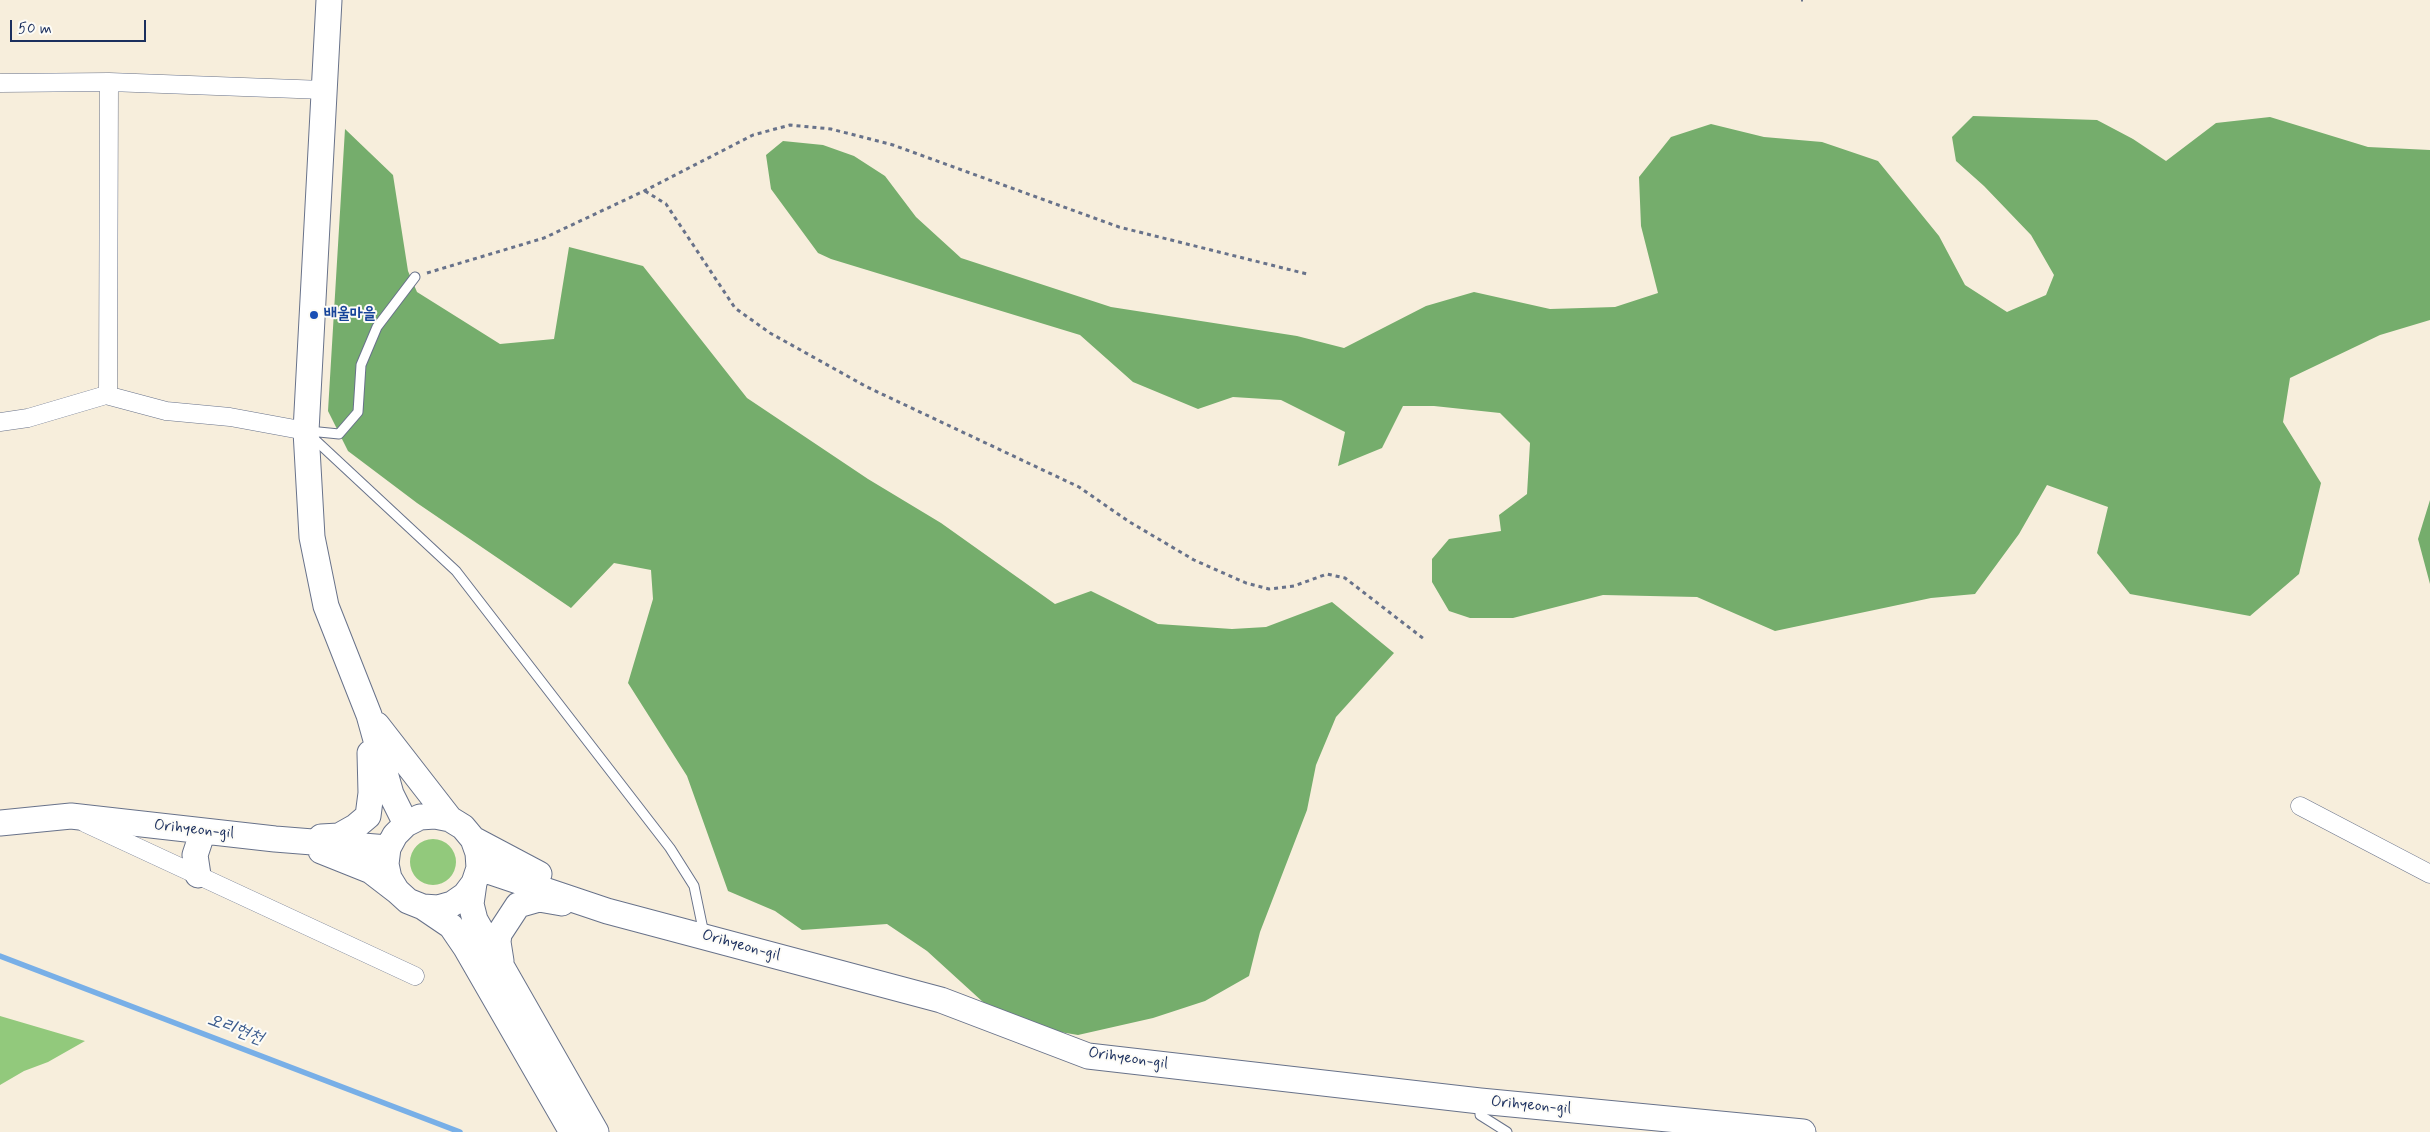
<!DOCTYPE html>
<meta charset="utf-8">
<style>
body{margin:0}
#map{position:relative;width:2430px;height:1132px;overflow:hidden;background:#f7eedc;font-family:Mynerve,sans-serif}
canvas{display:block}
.scale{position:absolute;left:10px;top:20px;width:136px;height:22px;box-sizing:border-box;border:2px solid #1b2f5e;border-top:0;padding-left:6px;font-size:15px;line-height:18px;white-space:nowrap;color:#1b2f5e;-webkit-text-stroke:4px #fdfcf7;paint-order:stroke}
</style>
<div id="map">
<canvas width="2430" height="1132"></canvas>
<div class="scale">50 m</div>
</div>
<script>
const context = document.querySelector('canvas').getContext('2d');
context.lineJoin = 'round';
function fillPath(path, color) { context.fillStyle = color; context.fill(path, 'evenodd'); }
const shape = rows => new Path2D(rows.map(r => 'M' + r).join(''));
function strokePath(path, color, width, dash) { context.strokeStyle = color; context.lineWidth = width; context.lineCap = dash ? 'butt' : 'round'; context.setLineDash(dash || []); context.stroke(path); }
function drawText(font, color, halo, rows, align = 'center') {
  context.font = font + ' Mynerve,"Poor Story",sans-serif'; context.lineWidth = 4; context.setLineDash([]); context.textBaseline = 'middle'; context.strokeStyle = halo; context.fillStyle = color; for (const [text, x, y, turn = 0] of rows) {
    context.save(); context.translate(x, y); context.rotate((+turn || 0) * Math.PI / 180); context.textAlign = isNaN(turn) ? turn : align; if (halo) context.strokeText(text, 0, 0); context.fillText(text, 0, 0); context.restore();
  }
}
fillPath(shape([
 '410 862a23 23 0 1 1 46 0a23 23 0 1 1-46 0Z',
 [0,1016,85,1041,48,1062,24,1071,0,1085]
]), '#92c97c');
fillPath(shape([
 [1973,116,2097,120,2133,139,2166,161,2216,123,2270,117,2368,147,2430,150,2430,320,2380,335,2290,378,2283,422,2321,483,2299,574,2250,616,2130,594,2097,553,2108,507,2047,485,2019,534,1975,594,1931,598,1775,631,1697,597,1603,595,1513,618,1470,618,1449,611,1432,582,1432,559,1449,539,1501,531,1499,515,1527,494,1530,443,1500,413,1434,406,1403,406,1382,448,1338,466,1345,432,1281,400,1233,397,1198,409,1133,382,1080,335,831,259,818,253,771,189,766,155,783,141,823,145,854,156,885,176,916,217,961,258,1111,307,1297,336,1344,348,1426,306,1474,292,1550,309,1615,307,1658,293,1641,226,1639,177,1671,137,1711,124,1764,137,1822,142,1878,161,1939,236,1965,285,2007,312,2046,295,2054,275,2031,235,1984,186,1956,161,1952,137],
 [345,129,393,175,408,271,417,292,500,344,554,339,569,247,643,266,747,398,868,479,941,523,1055,604,1091,591,1158,624,1232,629,1266,627,1332,602,1394,653,1336,717,1316,765,1307,810,1260,932,1249,976,1205,1001,1153,1018,1078,1035,1006,1023,927,951,887,924,802,930,775,911,728,891,687,776,628,683,653,599,651,570,614,563,571,608,417,503,348,451,328,411],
 [2430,500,2430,584,2418,539]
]), '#75ad6c');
strokePath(shape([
 [0,956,460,1132]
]), '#78afe7', 5.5);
const lane = shape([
 [309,431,339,434,358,412,361,365,377,327,415,277],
 [311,436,456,571,670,848,694,886,704,934],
 [1480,1104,1480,1115,1507,1132]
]);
const street = shape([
 [0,83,109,82,324,90],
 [108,395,109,82],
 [0,422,28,418,106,395,166,411,230,417,306,431],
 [2300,806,2430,874],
 [85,823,415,976]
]);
const secondary = shape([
 [329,0,306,431,312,537,326,606,369,715,391,794,406,824],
 [377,725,450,819],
 [0,823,71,816,275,839,388,848],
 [321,837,339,836,355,827,368,816,371,793,370,753],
 [473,839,478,853,479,868,474,883,465,895,452,904,438,908,423,907,408,901,397,891,389,878,386,864,388,848,395,835,406,824,420,817,435,816,450,819,463,827,473,839,539,874],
 [321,851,371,871,397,891],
 [479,868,607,911,941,1000,1088,1056,1480,1101,1803,1132],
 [198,875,195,855,203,831],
 [474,883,471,904,475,920,596,1132],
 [423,907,451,926,466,948,572,1132],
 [501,961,498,942,499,934,518,905,539,899,562,903]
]);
strokePath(lane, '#68728a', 11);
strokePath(street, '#68728a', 19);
strokePath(secondary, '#68728a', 27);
strokePath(shape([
 [1801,0,1803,0],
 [645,191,666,204,735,308,770,333,867,387,1079,487,1128,521,1194,560,1246,583,1269,589,1294,586,1327,574,1345,578,1424,639],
 [427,273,544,238,644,191,753,135,790,125,831,129,893,145,1119,227,1307,274]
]), '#68728a', 3, [4, 4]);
strokePath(lane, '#fff', 9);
strokePath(street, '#fff', 18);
strokePath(secondary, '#fff', 25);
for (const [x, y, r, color] of [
 [314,315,5,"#1a4fb4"]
]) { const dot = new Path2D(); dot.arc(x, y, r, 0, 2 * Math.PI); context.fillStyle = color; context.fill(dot); strokePath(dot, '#fdfcf7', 2); }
drawText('bold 16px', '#164399', '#fdfcf7', [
 ["배울마을",324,315]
], 'left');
drawText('16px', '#1b2f5e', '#fdfcf7', [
 ["Orihyeon-gil",194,830,6],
 ["Orihyeon-gil",741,946,15],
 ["Orihyeon-gil",1128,1059,8],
 ["Orihyeon-gil",1531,1106,5]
]);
drawText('italic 18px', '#3c5c8e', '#fdfcf7', [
 ["오리현천",235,1030,21]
]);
</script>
